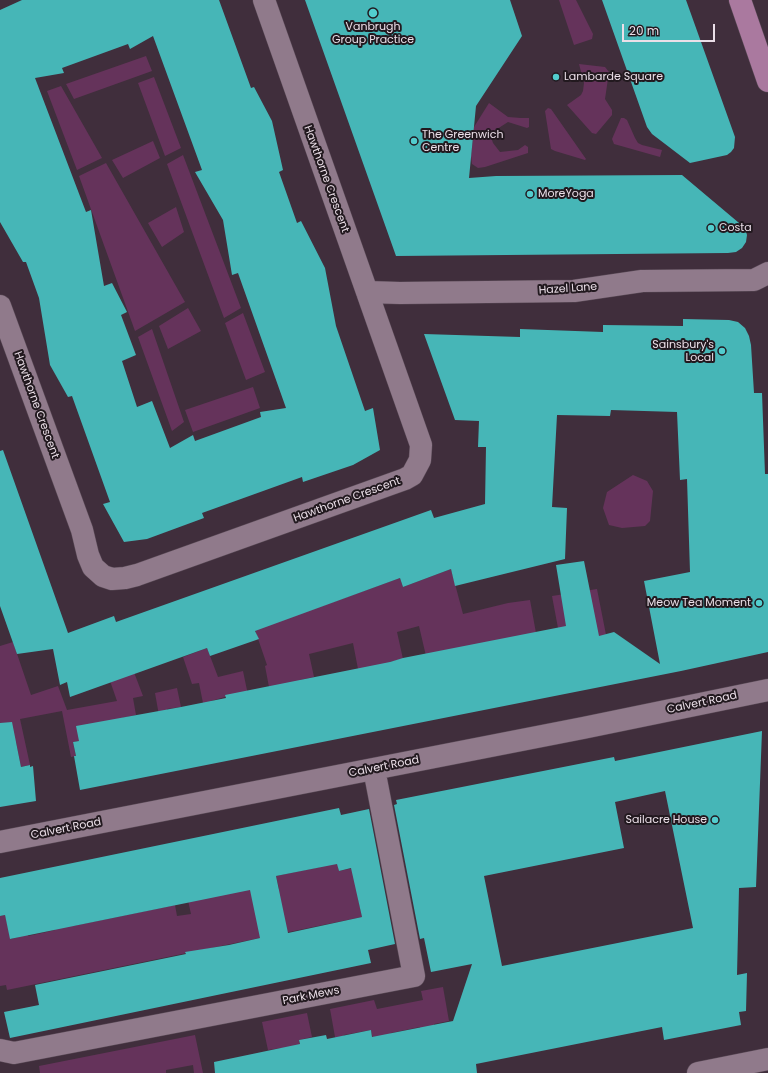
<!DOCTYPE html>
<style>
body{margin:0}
#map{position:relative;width:768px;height:1073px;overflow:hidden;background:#402e3c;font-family:Poppins,sans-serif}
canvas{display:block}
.scale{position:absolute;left:622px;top:24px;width:93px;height:18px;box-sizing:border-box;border:2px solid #ebdfe8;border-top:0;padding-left:5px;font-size:12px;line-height:14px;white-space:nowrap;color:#ebdfe8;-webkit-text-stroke:3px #22191f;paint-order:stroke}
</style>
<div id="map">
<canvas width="768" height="1073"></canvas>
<div class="scale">20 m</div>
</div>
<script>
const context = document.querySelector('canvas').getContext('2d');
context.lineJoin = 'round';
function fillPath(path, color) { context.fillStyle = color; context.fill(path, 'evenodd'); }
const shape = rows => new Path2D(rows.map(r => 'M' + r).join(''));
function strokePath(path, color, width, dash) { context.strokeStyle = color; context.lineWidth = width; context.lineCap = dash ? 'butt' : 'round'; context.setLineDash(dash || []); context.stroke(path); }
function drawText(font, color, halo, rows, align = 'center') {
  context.font = font + ' Poppins,sans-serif'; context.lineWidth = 4; context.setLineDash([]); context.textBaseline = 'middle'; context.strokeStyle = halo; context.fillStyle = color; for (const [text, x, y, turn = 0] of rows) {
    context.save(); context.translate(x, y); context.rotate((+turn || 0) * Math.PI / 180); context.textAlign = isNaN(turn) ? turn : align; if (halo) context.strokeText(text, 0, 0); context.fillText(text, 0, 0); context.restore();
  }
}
fillPath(shape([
 [559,0,576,0,593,34,592,39,574,45],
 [146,56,152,71,74,99,66,84],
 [579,64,605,67,609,72,605,99,612,110,612,115,596,134,592,133,567,105,581,95,583,91,584,83],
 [154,77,181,148,165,156,138,83],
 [61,86,102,158,77,170,47,91],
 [489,103,508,117,521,118,529,118,529,127,527,128,508,122,494,131,492,140,493,143,500,152,518,150,525,145,528,147,528,153,485,167,478,168,472,164,471,156,474,127],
 [548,108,551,109,586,159,585,160,555,151,551,149,545,111],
 [621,118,624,118,627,120,635,138,638,143,642,145,662,150,660,157,614,144,612,139],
 [153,141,160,158,123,178,112,160],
 [183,155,241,308,224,318,167,164],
 [106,163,185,302,135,331,79,176],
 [176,207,184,232,162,247,148,223],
 [188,308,201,331,168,349,159,326],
 [243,313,265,372,246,380,225,323],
 [152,329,184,422,172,431,138,337],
 [253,387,260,408,193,432,185,410],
 [633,475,647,481,653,491,650,521,645,526,622,528,609,525,603,508,607,492],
 [451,569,463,614,508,603,530,600,538,644,426,656,419,626,397,632,403,659,390,662,395,690,358,669,353,643,309,654,314,677,300,680,305,709,269,687,265,666,267,665,255,630,400,578,403,587],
 [597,589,609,650,558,628,552,596],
 [13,642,31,695,58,686,67,710,117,701,108,675,132,667,143,696,133,698,136,715,122,718,127,744,79,741,73,742,76,756,71,757,62,711,20,719,30,765,21,767,16,742,0,745,0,646],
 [207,648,218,677,243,671,253,719,238,695,225,697,211,701,216,726,208,728,199,683,192,684,183,657],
 [177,688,181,707,167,709,172,735,160,721,155,693],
 [334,846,339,871,372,864,358,898,362,917,7,990,6,985,0,986,0,916,5,915,11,939,19,937,14,913,23,912,28,936,42,933,55,930,50,906,67,902,73,926,175,905,177,916,191,914,183,878,228,869,279,889,276,876,320,867],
 [443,987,449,1021,434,1024,438,1042,424,1045,420,1027,391,1033,376,1054,371,1030,344,1035,337,1048,330,1009,374,1000,377,1009,423,1000,421,991],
 [307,1013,312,1037,299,1040,304,1068,284,1059,281,1048,268,1050,262,1022],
 [195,1035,203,1073,194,1073,193,1065,166,1070,166,1073,40,1073,39,1066]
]), '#65335b');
fillPath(shape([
 [22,0,219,0,251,88,254,87,272,121,283,170,279,172,297,223,301,221,325,268,336,326,365,411,373,408,380,450,353,465,303,482,302,477,202,513,204,518,147,539,124,542,103,504,110,502,72,396,68,397,50,365,39,298,26,262,23,262,0,222,0,10],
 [153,36,202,170,195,172,223,220,232,275,238,273,286,408,260,412,261,417,195,441,193,435,170,448,152,401,137,407,122,361,136,355,121,315,127,312,112,283,104,286,91,210,86,212,35,78,64,73,62,68,128,44,130,49],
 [305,0,510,0,522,36,476,106,469,178,496,176,682,175,745,228,747,235,746,242,742,248,736,252,728,253,396,256],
 [602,0,686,0,735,137,734,148,731,152,727,155,690,163,652,134,647,127],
 [683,319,729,320,738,322,745,328,749,336,751,345,754,393,762,393,765,474,768,474,768,652,681,671,80,790,74,756,76,756,73,742,79,741,76,726,181,707,226,698,225,695,390,662,403,658,566,626,556,565,584,561,599,636,614,632,660,664,644,581,690,572,687,479,680,480,677,412,611,410,610,416,557,415,552,507,567,508,565,559,455,586,451,569,403,587,400,578,255,631,259,639,210,656,207,648,70,697,67,682,60,685,53,649,17,654,0,606,0,451,3,450,68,633,114,616,116,622,431,510,434,518,485,504,486,447,478,447,479,421,455,420,424,334,520,337,520,329,603,332,603,325,683,326],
 [12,722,21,767,30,765,30,767,33,766,36,801,0,807,0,723],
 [762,731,756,887,739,888,737,975,747,973,746,1011,739,1012,741,1025,664,1040,662,1027,476,1064,477,1073,215,1073,214,1062,300,1044,299,1040,326,1035,327,1039,371,1030,372,1037,453,1021,472,964,431,972,424,938,420,939,394,805,397,804,396,800,614,757,615,761],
 [665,791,693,928,502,966,484,876,624,848,615,802],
 [339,808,341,815,369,809,395,944,368,950,371,963,10,1038,4,1012,39,1005,35,985,186,954,185,952,229,945,260,938,250,890,10,939,5,915,0,916,0,878],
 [337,864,339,871,351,868,362,917,288,933,276,876]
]), '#46b6b7');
const minor = shape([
 [367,292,400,293,574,291,642,281,754,280,768,273],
 [0,306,82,530,88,555,93,567,103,576,112,579,125,578,137,575,405,479,412,475,420,460,421,445,264,0],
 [0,842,583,728,768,690],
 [0,1050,14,1053,414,976,374,769],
 [698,1073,768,1059]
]);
const primary = shape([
 [740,0,768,81]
]);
strokePath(minor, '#594a56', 23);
strokePath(primary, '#594a56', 23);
strokePath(minor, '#907a8b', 22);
strokePath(primary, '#aa799f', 22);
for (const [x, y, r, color] of [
 [373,13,5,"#52cdce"],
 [556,77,4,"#52cdce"],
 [414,141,4,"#52cdce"],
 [530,194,4,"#52cdce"],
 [711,228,4,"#52cdce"],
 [722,351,4,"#52cdce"],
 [759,603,4,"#52cdce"],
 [715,820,4,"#52cdce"]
]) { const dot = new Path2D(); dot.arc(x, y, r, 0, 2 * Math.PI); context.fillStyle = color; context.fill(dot); strokePath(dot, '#22191f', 1.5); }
drawText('11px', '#ebdfe8', '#22191f', [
 ["Vanbrugh",373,27,"center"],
 ["Group Practice",373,40,"center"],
 ["Lambarde Square",564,77],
 ["The Greenwich",422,135],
 ["Centre",422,148],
 ["MoreYoga",538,194],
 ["Costa",719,228],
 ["Sainsbury's",714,345,"right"],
 ["Local",714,358,"right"],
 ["Meow Tea Moment",751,603,"right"],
 ["Sailacre House",707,820,"right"]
], 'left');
drawText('11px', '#ebdfe8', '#22191f', [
 ["Hawthorne Crescent",326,179,70],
 ["Hazel Lane",568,289,-4],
 ["Hawthorne Crescent",36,405,70],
 ["Hawthorne Crescent",347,500,-20],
 ["Calvert Road",702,703,-12],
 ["Calvert Road",384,767,-11],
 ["Calvert Road",66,829,-11],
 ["Park Mews",311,996,-11]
]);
</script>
